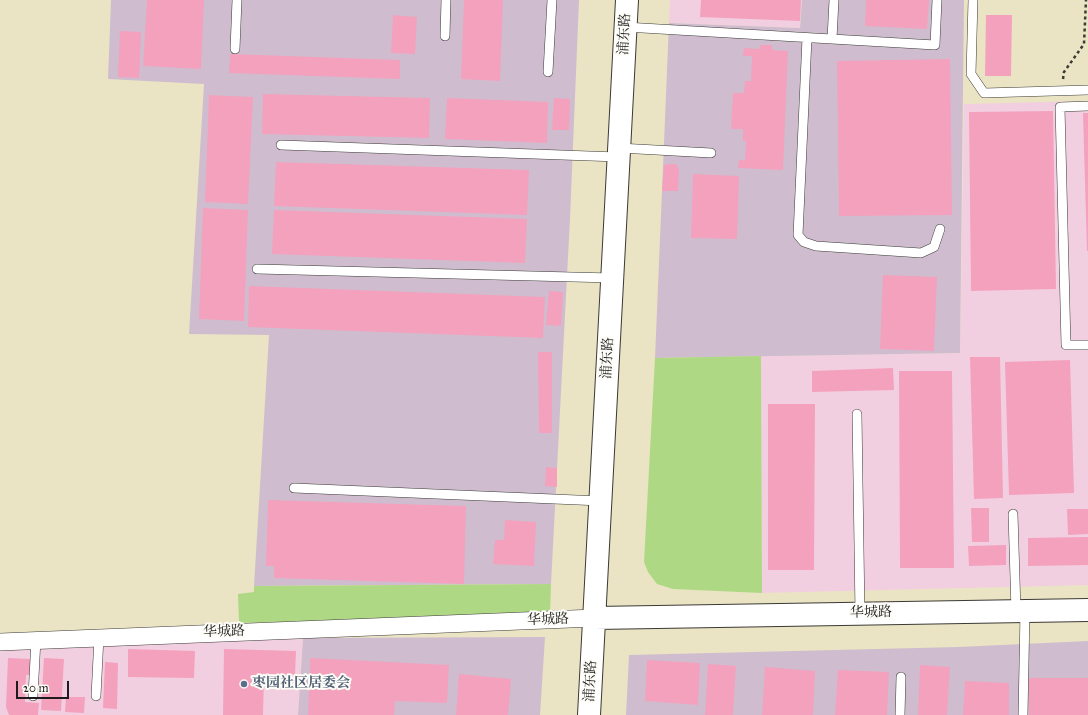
<!DOCTYPE html>
<meta charset="utf-8">
<style>
body{margin:0}
#map{position:relative;width:1088px;height:715px;overflow:hidden;background:#eae4c4;font-family:"IM FELL Great Primer",serif}
canvas{display:block}
.scale{position:absolute;left:16px;top:681px;width:53px;height:18px;box-sizing:border-box;border:2px solid #1c1c1c;border-top:0;padding-left:5px;font-size:12px;line-height:14px;white-space:nowrap;color:#1c1c1c;-webkit-text-stroke:3px #fdfcf7;paint-order:stroke}
</style>
<div id="map">
<canvas width="1088" height="715"></canvas>
<div class="scale">20 m</div>
</div>
<script>
const context = document.querySelector('canvas').getContext('2d');
context.lineJoin = 'round';
function fillPath(path, color) { context.fillStyle = color; context.fill(path, 'evenodd'); }
const shape = rows => new Path2D(rows.map(r => 'M' + r).join(''));
function strokePath(path, color, width, dash) { context.strokeStyle = color; context.lineWidth = width; context.lineCap = dash ? 'butt' : 'round'; context.setLineDash(dash || []); context.stroke(path); }
function drawText(font, color, halo, rows, align = 'center') {
  context.font = font + ' "IM FELL Great Primer","Noto Serif SC",serif'; context.lineWidth = 4; context.setLineDash([]); context.textBaseline = 'middle'; context.strokeStyle = halo; context.fillStyle = color; for (const [text, x, y, turn = 0] of rows) {
    context.save(); context.translate(x, y); context.rotate((+turn || 0) * Math.PI / 180); context.textAlign = isNaN(turn) ? turn : align; if (halo) context.strokeText(text, 0, 0); context.fillText(text, 0, 0); context.restore();
  }
}
fillPath(shape([
 [670,0,802,0,800,28,669,23],
 [1088,101,1088,585,762,593,761,356,960,353,964,104],
 [303,638,298,715,0,715,0,648]
]), '#f2cfe0');
fillPath(shape([
 [111,0,579,0,570,219,551,584,254,586,269,335,189,334,204,84,108,79],
 [802,0,964,0,960,353,655,358,669,23,800,28],
 [545,637,540,715,298,715,303,638],
 [1088,641,1088,715,626,715,629,655,958,647]
]), '#cfbdcf');
fillPath(shape([
 [761,356,762,593,673,589,657,584,648,572,644,562,655,358],
 [551,584,550,615,239,623,238,594,254,592,254,586]
]), '#afd884');
fillPath(shape([
 [147,0,204,0,201,69,143,66],
 [464,0,503,0,500,81,461,79],
 [701,0,801,0,800,21,700,17],
 [866,0,929,0,927,29,865,26],
 [393,15,417,17,415,54,391,53],
 [986,15,1012,15,1011,76,985,76],
 [120,31,141,32,139,78,118,77],
 [760,45,772,45,772,50,788,51,783,170,738,168,739,160,745,160,746,141,743,141,743,129,731,129,733,93,744,93,745,81,751,81,752,56,743,56,744,48,760,49],
 [230,54,400,60,400,79,229,73],
 [950,59,952,215,839,216,837,61],
 [263,94,430,98,429,138,262,134],
 [209,95,253,97,248,204,205,202],
 [447,98,548,102,547,143,445,139],
 [554,98,570,99,569,130,552,130],
 [1053,111,1056,289,971,291,969,112],
 [1083,113,1088,113,1088,251,1087,251],
 [276,162,529,170,527,215,274,206],
 [669,164,676,164,679,169,678,191,662,191,664,165],
 [693,174,739,176,737,239,691,238],
 [203,208,248,210,244,321,199,319],
 [274,210,527,219,525,263,272,254],
 [883,275,937,277,934,351,880,349],
 [249,286,545,297,543,338,248,327],
 [549,291,563,292,561,326,546,325],
 [538,352,552,352,552,433,539,433],
 [970,357,1000,357,1003,498,974,499],
 [1070,360,1074,493,1009,495,1005,362],
 [893,368,894,390,812,392,812,371],
 [899,371,952,371,954,568,900,568],
 [768,404,815,404,814,570,768,570],
 [546,467,557,468,557,487,545,486],
 [268,500,466,506,464,584,274,578,274,566,266,566],
 [971,508,989,508,989,542,972,542],
 [1067,509,1088,509,1088,534,1068,535],
 [505,520,536,522,534,566,493,564,495,540,504,540],
 [1088,537,1088,565,1028,566,1028,538],
 [1006,545,1006,565,969,566,968,546],
 [128,649,195,651,194,678,128,677],
 [224,649,296,651,295,676,264,675,263,715,223,715],
 [8,658,31,659,30,675,26,675,25,702,39,703,38,715,9,715,6,707],
 [44,658,64,659,61,711,41,710],
 [310,658,449,665,447,703,395,701,394,715,308,715],
 [647,660,700,663,698,705,645,701],
 [105,662,118,663,117,709,103,708],
 [708,664,736,666,733,715,705,715],
 [920,665,950,667,947,715,918,715],
 [765,667,815,671,813,715,762,715],
 [838,670,889,672,887,715,835,715],
 [459,674,511,679,508,715,456,715],
 [1029,678,1088,678,1088,715,1029,715],
 [965,681,1009,683,1009,715,963,715],
 [66,697,85,697,84,713,65,712]
]), '#f4a1bd');
const lane = shape([
 [973,0,971,74,984,93,1088,90],
 [625,27,935,45,937,0],
 [445,36,446,0],
 [807,38,798,235,804,242,816,246,921,253,934,247,940,229],
 [832,39,834,0],
 [235,49,237,0],
 [548,72,552,0],
 [1088,106,1060,107,1066,345,1088,345],
 [281,145,618,157],
 [619,148,711,153],
 [257,269,612,278],
 [857,414,860,614],
 [294,488,601,501],
 [1013,514,1016,611],
 [33,696,36,639],
 [96,696,99,637],
 [900,715,901,677],
 [1023,715,1025,611]
]);
const street = shape([
 [0,642,595,618]
]);
const secondary = shape([
 [595,618,1088,610],
 [589,715,627,0]
]);
strokePath(lane, '#3b3a35', 10);
strokePath(street, '#3b3a35', 18);
strokePath(secondary, '#3b3a35', 24);
strokePath(shape([
 [1063,79,1064,72,1084,44,1086,0]
]), '#3b3a35', 2.5, [3, 3]);
strokePath(lane, '#fff', 9);
strokePath(street, '#fff', 17);
strokePath(secondary, '#fff', 22);
for (const [x, y, r, color] of [
 [244,684,4,"#5c6f8a"]
]) { const dot = new Path2D(); dot.arc(x, y, r, 0, 2 * Math.PI); context.fillStyle = color; context.fill(dot); strokePath(dot, '#fdfcf7', 1.5); }
drawText('14px', '#1c1c1c', '#fdfcf7', [
 ["浦东路",625,34,-87],
 ["浦东路",608,358,-87],
 ["华城路",871,613,-1],
 ["华城路",548,620,-2],
 ["华城路",224,632,-2],
 ["浦东路",591,681,-87]
]);
drawText('bold 14px', '#4e5e75', '#fdfcf7', [
 ["枣园社区居委会",252,684]
], 'left');
</script>
